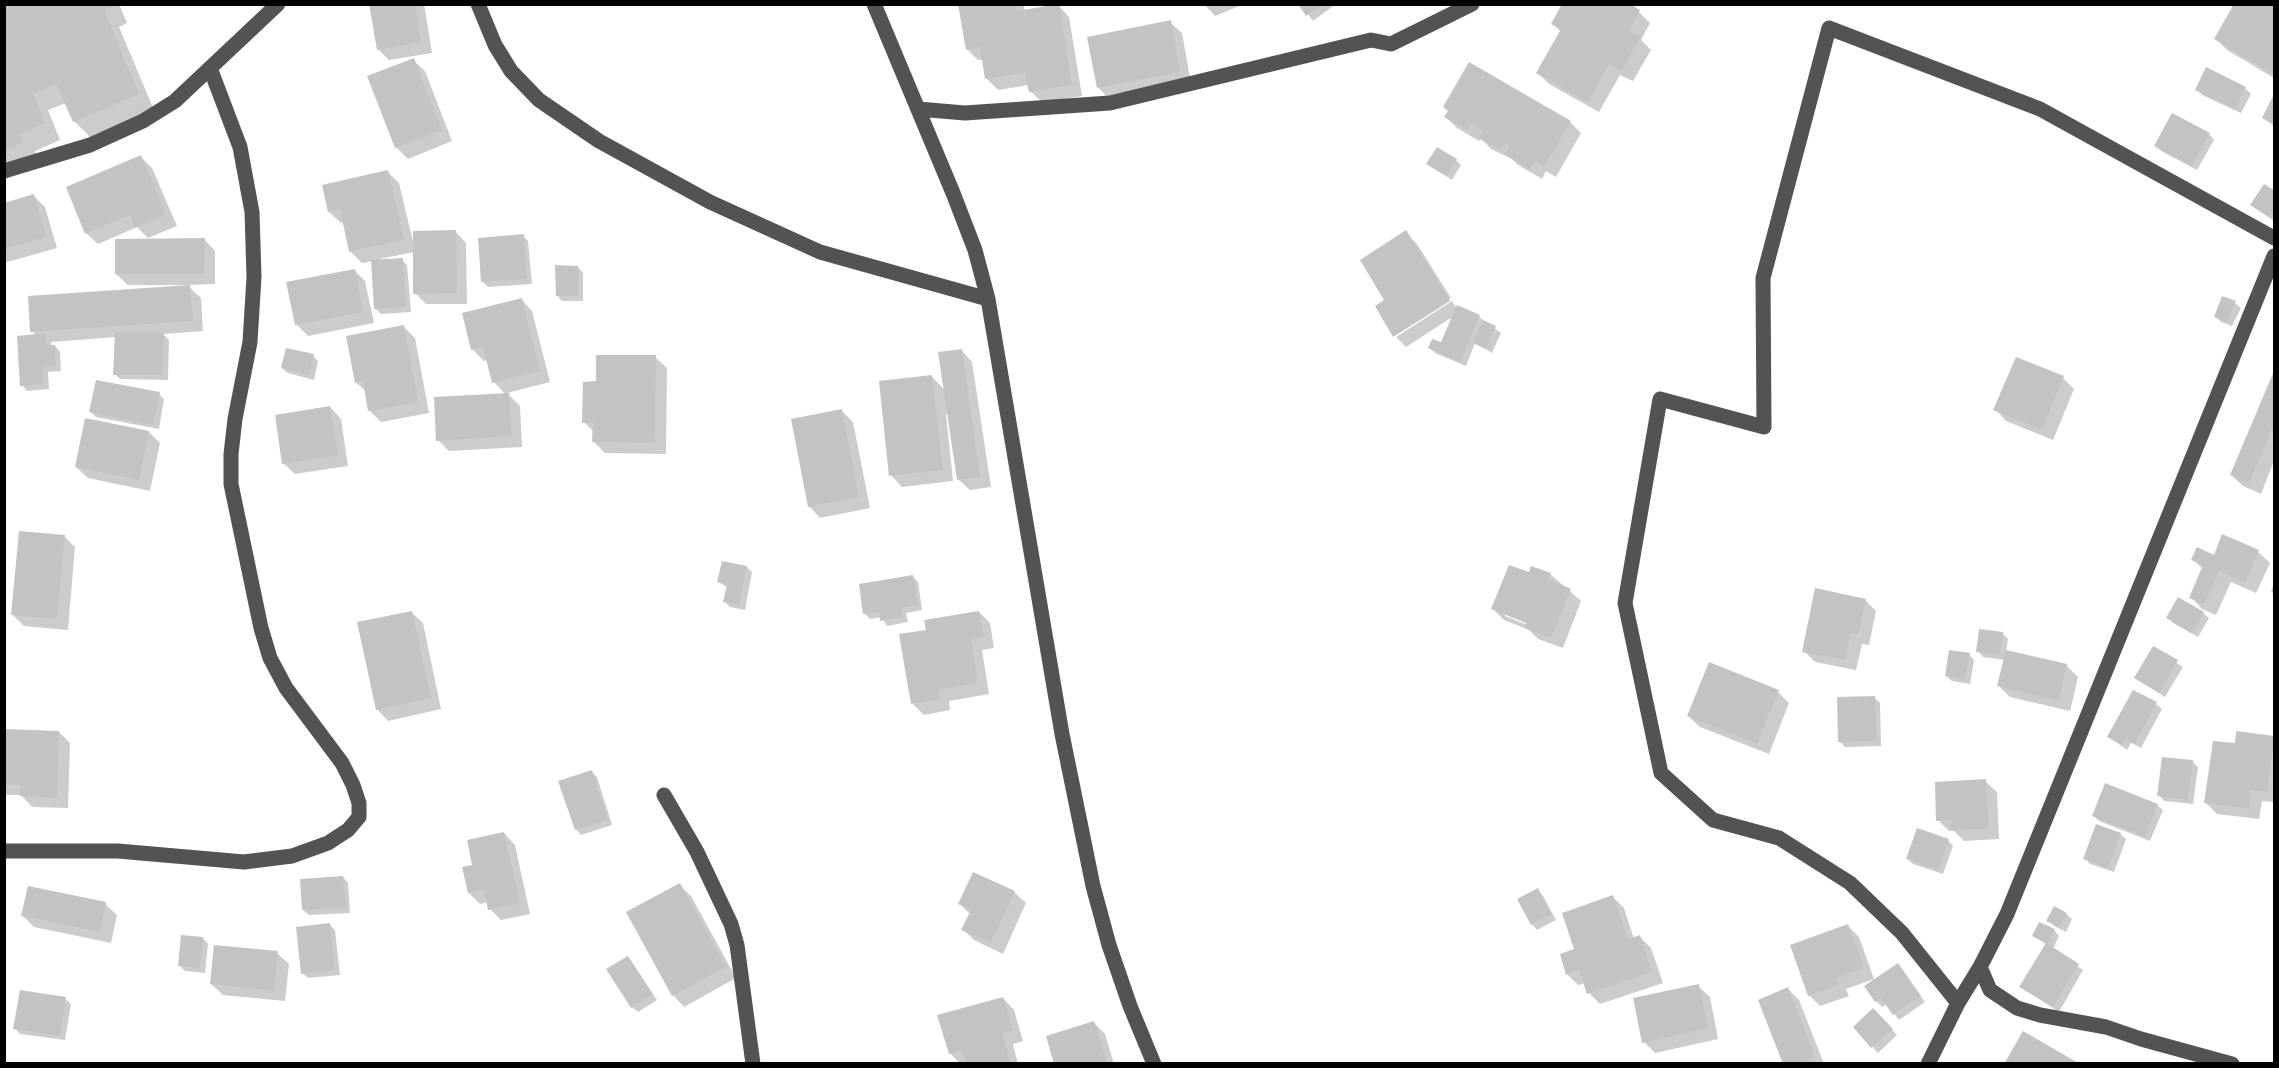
<!DOCTYPE html>
<style>
body{margin:0}
#map{position:relative;width:2279px;height:1068px;overflow:hidden;background:#fff;font-family:"Varela Round",sans-serif}
canvas{display:block}
.frame{position:absolute;inset:0;border:6px solid #000;pointer-events:none}
</style>
<div id="map">
<canvas width="2279" height="1068"></canvas>
<div class="frame"></div>
</div>
<script>
const context = document.querySelector('canvas').getContext('2d');
context.lineJoin = 'round';
function fillPath(path, color) { context.fillStyle = color; context.fill(path, 'evenodd'); }
const shape = rows => new Path2D(rows.map(r => 'M' + r).join(''));
function strokePath(path, color, width, dash) { context.strokeStyle = color; context.lineWidth = width; context.lineCap = dash ? 'butt' : 'round'; context.setLineDash(dash || []); context.stroke(path); }
fillPath(shape([
 [4,4,119,4,127,23,119,27,154,110,90,137,74,121,66,103,48,110,60,140,35,151,38,160,4,174],
 [371,4,424,4,432,53,389,60,378,49],
 [959,4,1023,4,1025,11,1058,5,1069,17,1082,96,1042,102,1030,91,1029,85,998,90,987,79,983,60,978,60,967,49],
 [1204,4,1242,4,1242,5,1215,16],
 [1300,4,1336,4,1313,21],
 [1627,4,1639,12,1650,23,1641,40,1651,50,1633,81,1620,75,1599,112,1549,84,1537,72,1561,32,1553,24],
 [2267,4,2274,9,2274,78,2227,50,2216,39],
 [1170,22,1182,33,1191,83,1109,99,1098,87],
 [413,60,425,71,452,141,408,159,396,147,369,77],
 [2245,88,2251,94,2241,113,2202,95,2197,89],
 [2274,97,2274,126,2264,118],
 [1450,112,1570,122,1581,133,1556,177,1546,171,1542,179,1518,165,1512,159,1491,149,1481,138,1479,141,1457,128,1446,117],
 [2209,134,2214,140,2197,170,2161,151,2156,146],
 [141,157,152,168,177,226,148,238,137,227,98,244,86,233],
 [1456,160,1461,165,1452,180,1428,164],
 [388,172,399,183,413,242,455,231,466,243,467,304,426,304,415,293,414,252,380,259,380,261,402,260,407,265,411,312,381,314,375,308,373,261,362,263,351,252,344,222,341,223,329,212],
 [2265,186,2274,192,2274,221,2252,205],
 [34,196,45,207,57,248,4,263,4,204],
 [1405,232,1417,244,1451,298,1395,334,1395,336,1377,306,1386,300],
 [523,236,528,241,532,284,488,287,482,281],
 [204,239,215,251,215,284,187,285,201,298,203,331,163,334,169,340,168,380,120,379,115,374,116,337,51,342,51,347,55,346,60,352,61,371,48,372,49,389,27,391,22,385,37,336,32,331,187,287,187,285,128,285,116,274],
 [578,267,583,273,583,301,562,301,557,295],
 [354,270,365,281,374,323,308,336,296,324],
 [521,299,532,311,550,382,507,393,520,406,522,447,449,451,438,440,506,395,494,382,488,360,484,361,472,349],
 [1452,301,1456,307,1479,317,1501,333,1492,353,1475,343,1466,366,1435,353,1430,348,1442,344,1454,316,1406,347,1396,337],
 [2235,303,2241,308,2232,326,2221,322,2215,316],
 [404,327,415,338,429,413,381,422,370,411,366,392,356,382],
 [961,350,972,362,991,487,970,490,958,479,948,413,946,414,953,481,902,487,891,475,932,377,945,390],
 [313,356,318,361,314,380,288,373,282,368],
 [655,357,667,368,666,454,605,453,594,442,594,432,584,422,598,383],
 [2274,375,2274,461,2261,494,2243,486,2231,475],
 [2063,378,2074,389,2053,440,2006,421,1995,409],
 [159,394,164,399,159,429,96,417,91,412],
 [330,407,341,419,348,466,295,474,283,463],
 [842,411,853,422,870,508,820,518,809,506],
 [149,432,160,443,150,491,88,478,76,467],
 [64,536,75,547,68,630,24,626,13,615],
 [2223,536,2258,552,2270,563,2256,593,2231,582,2216,615,2202,609,2191,597,2203,569,2193,560,2214,557],
 [747,567,752,572,745,610,730,607,725,602,728,588,719,582],
 [1530,574,1550,574,1581,601,1563,648,1538,639,1529,630,1504,620,1493,609],
 [1505,613,1534,625,1533,627,1505,616],
 [912,576,918,582,922,610,906,613,908,622,887,626,881,617,870,619,865,614],
 [2274,584,2274,595,2271,591],
 [2178,599,2203,613,2209,618,2198,637,2173,623,2168,618],
 [1865,600,1876,611,1869,645,1862,644,1856,670,1815,662,1804,651],
 [411,612,423,623,441,709,388,721,377,709],
 [979,612,990,623,994,648,982,650,989,694,949,701,950,710,924,715,912,703,928,631],
 [2002,633,2008,639,2006,652,2066,665,2078,677,2070,711,2010,697,1999,686,2005,660,1983,657,1978,651],
 [2153,648,2183,667,2165,697,2136,678],
 [1969,654,1974,660,1970,684,1952,681,1946,676],
 [1778,692,1789,703,1769,754,1700,727,1688,716],
 [2133,692,2156,704,2162,709,2141,748,2131,743,2127,750,2109,737],
 [1874,697,1880,703,1881,746,1845,747,1839,741],
 [4,730,59,732,70,743,68,808,32,807,21,795,4,795],
 [2237,733,2274,738,2274,802,2262,801,2259,819,2217,814,2206,803,2236,745],
 [2193,762,2198,767,2193,804,2164,801,2159,795],
 [592,772,597,777,612,825,581,835,576,829],
 [1985,781,1997,792,1999,839,1964,841,1954,831,1949,831,1938,820],
 [2157,805,2163,810,2150,841,2099,821,2094,816],
 [504,833,515,845,530,914,501,920,490,909,488,902,480,904,469,893],
 [2120,834,2126,839,2114,872,2090,864,2085,858],
 [1948,840,1953,846,1943,874,1913,864,1908,859],
 [343,877,348,883,350,913,309,915,303,910],
 [679,885,691,896,736,978,684,1007,673,995],
 [1537,890,1543,896,1556,920,1537,930,1532,924],
 [1014,892,1026,903,1003,954,974,940,963,929,970,914,960,904],
 [1613,897,1624,908,1634,939,1640,937,1651,948,1663,983,1600,1004,1589,993,1585,983,1578,985,1567,974,1576,950],
 [105,904,117,915,111,943,34,927,23,916],
 [2066,914,2072,919,2066,932,2054,926,2048,920],
 [330,925,335,930,340,975,308,978,303,973],
 [1848,926,1859,937,1874,979,1846,989,1849,996,1820,1006,1809,995],
 [2054,930,2059,936,2053,949,2083,970,2059,1012,2021,987,2047,945,2034,936],
 [203,938,208,944,205,973,185,971,180,966],
 [277,953,289,964,285,1001,223,995,211,984],
 [628,958,657,1000,638,1012,632,1007],
 [1898,965,1925,1002,1899,1020,1887,1004,1882,1007,1876,1001,1866,986],
 [1698,986,1710,997,1718,1039,1655,1053,1644,1042],
 [1788,989,1799,1000,1824,1064,1785,1064],
 [1003,998,1014,1010,1023,1041,1013,1044,1018,1064,960,1064,950,1053],
 [65,999,71,1004,65,1040,20,1034,15,1028],
 [1873,1010,1897,1035,1878,1053,1855,1027],
 [1094,1023,1105,1034,1114,1064,1056,1064]
]), '#0003');
fillPath(shape([
 [4,4,111,4,112,7,104,10,139,94,73,122,56,84,33,94,45,123,19,134,23,143,4,151],
 [369,4,415,4,421,42,377,50],
 [958,4,1016,4,1017,11,1059,4,1072,85,1029,92,1025,73,985,79,980,47,966,50],
 [1298,4,1323,4,1306,16],
 [1562,4,1630,4,1640,10,1629,31,1641,37,1621,71,1609,64,1588,102,1536,73,1561,29,1551,24],
 [2234,4,2270,4,2274,7,2274,75,2214,39],
 [1171,20,1180,72,1097,88,1087,37],
 [414,58,442,130,395,148,367,76],
 [1469,62,1571,121,1544,167,1535,161,1530,169,1505,154,1509,146,1504,143,1500,150,1478,138,1483,130,1471,124,1467,130,1444,117,1448,111,1443,107],
 [2206,67,2246,87,2235,109,2195,90],
 [2274,94,2274,125,2262,118],
 [2172,113,2210,133,2192,166,2154,146],
 [1437,147,1457,159,1446,176,1426,164],
 [141,155,166,214,135,228,130,215,85,234,66,187],
 [388,170,404,240,349,252,340,209,328,212,322,185],
 [2264,184,2274,190,2274,211,2270,218,2250,205],
 [34,194,46,237,4,249,4,203],
 [456,230,457,293,413,294,413,231],
 [1406,230,1450,301,1393,337,1375,306,1384,300,1360,260],
 [524,234,527,279,481,282,478,238],
 [205,238,204,274,115,274,115,239],
 [403,258,406,307,374,309,371,260],
 [555,265,578,266,578,296,556,296],
 [355,269,363,312,295,325,286,282],
 [190,285,193,321,30,332,28,296],
 [2222,296,2236,301,2227,322,2214,317],
 [522,298,540,371,492,383,483,347,471,350,462,313],
 [1457,305,1480,315,1460,362,1428,348,1432,339,1441,342],
 [1483,320,1496,326,1486,349,1473,343],
 [404,325,418,402,368,411,363,381,355,383,346,336],
 [115,332,164,333,163,375,113,375],
 [46,333,47,345,55,345,56,366,43,367,44,384,20,386,17,336],
 [286,348,314,354,309,375,281,368],
 [962,349,980,477,957,480,938,352],
 [596,355,656,355,655,443,592,442,593,422,582,423,583,382,596,381],
 [2016,357,2064,376,2042,430,1993,410],
 [2274,371,2274,424,2249,483,2230,475],
 [932,375,943,470,889,476,879,381],
 [96,380,160,392,153,425,89,412],
 [509,393,512,436,436,441,434,397],
 [330,406,338,455,282,464,275,415],
 [842,409,859,497,808,507,791,419],
 [85,418,149,431,139,480,75,467],
 [19,531,65,535,57,619,11,615],
 [2222,534,2259,550,2245,583,2219,571,2204,604,2189,598,2203,565,2191,560,2197,547,2214,555],
 [722,561,747,566,739,605,723,602,727,585,717,582],
 [1509,565,1529,572,1531,566,1551,573,1548,579,1571,589,1551,638,1525,628,1526,623,1491,609],
 [913,575,918,605,902,608,903,617,880,621,879,612,863,614,859,584],
 [1815,588,1866,599,1858,635,1851,633,1845,660,1802,652],
 [2178,597,2204,612,2192,633,2166,618],
 [412,611,431,698,376,710,357,622],
 [979,611,984,637,971,639,978,683,938,690,940,699,911,704,899,634,926,630,924,620],
 [1979,629,2003,632,2000,655,1976,652],
 [2153,646,2178,660,2159,693,2134,678],
 [1949,650,1970,653,1965,679,1945,676],
 [2006,650,2067,664,2059,701,1997,686],
 [1709,662,1779,690,1757,744,1687,716],
 [2133,690,2157,702,2135,744,2125,738,2122,745,2107,737],
 [1875,696,1877,741,1838,742,1837,697],
 [4,729,59,731,57,798,20,796,20,785,4,784],
 [2236,731,2274,736,2267,792,2251,790,2249,809,2204,803,2213,741,2235,743],
 [2162,757,2193,760,2188,800,2157,796],
 [592,770,608,820,575,830,558,781],
 [1986,779,1989,829,1951,830,1951,820,1936,821,1935,782],
 [2105,783,2158,804,2145,837,2092,816],
 [2096,824,2121,833,2108,868,2083,859],
 [1917,828,1949,839,1938,870,1906,859],
 [504,832,520,903,488,910,484,890,468,893,462,867,472,865,467,840],
 [973,872,1015,891,991,943,961,930,971,910,958,904],
 [343,876,346,908,302,910,300,879],
 [680,883,726,967,672,996,626,912],
 [28,886,106,902,100,932,21,916],
 [1538,888,1551,914,1531,925,1517,899],
 [1613,895,1628,939,1640,935,1652,972,1587,994,1579,970,1566,975,1560,954,1574,949,1562,913],
 [2054,906,2067,913,2060,927,2046,921],
 [2039,922,2055,929,2048,944,2079,964,2053,1007,2019,987,2046,943,2032,936],
 [330,923,335,970,301,974,296,927],
 [1848,924,1864,968,1836,978,1839,985,1808,996,1790,945],
 [181,935,203,937,200,968,178,966],
 [214,945,278,951,274,991,210,984],
 [628,956,653,994,631,1008,606,969],
 [1898,963,1921,996,1893,1015,1881,998,1875,1002,1864,986],
 [1699,984,1708,1028,1642,1043,1633,998],
 [1788,987,1815,1057,1801,1064,1783,1064,1758,1000],
 [20,990,66,997,60,1036,13,1029],
 [1003,997,1013,1030,1002,1033,1011,1064,966,1064,962,1050,949,1054,937,1015],
 [1873,1008,1893,1029,1871,1048,1853,1027],
 [1094,1021,1108,1064,1054,1064,1046,1036],
 [2023,1031,2080,1064,2004,1064]
]), '#c3c3c3');
strokePath(shape([
 [478,4,495,45,511,71,539,100,599,141,710,202,820,252,988,299],
 [874,4,953,193,975,250,988,299,1062,734,1093,886,1109,945,1130,1006,1154,1064],
 [918,109,965,113,1110,103,1371,40,1391,44,1472,4],
 [4,171,90,145,143,121,175,101,278,4],
 [664,795,697,852,731,924,737,945,753,1064],
 [4,851,118,851,244,862,292,856,328,843,348,830,359,817,359,803,353,785,342,763,286,688,270,658,261,628,231,484,231,454,235,419,250,342,254,277,252,212,240,147,210,68],
 [1980,967,1990,990,2017,1008,2040,1015,2106,1027,2141,1039,2232,1064],
 [1958,1003,1902,933,1850,883,1779,838,1713,820,1661,773,1625,603,1660,399,1764,427,1763,278,1829,28,2040,109,2274,238],
 [1928,1064,1958,1003,1980,967,2007,914,2274,256]
]), '#535353', 15);
</script>
